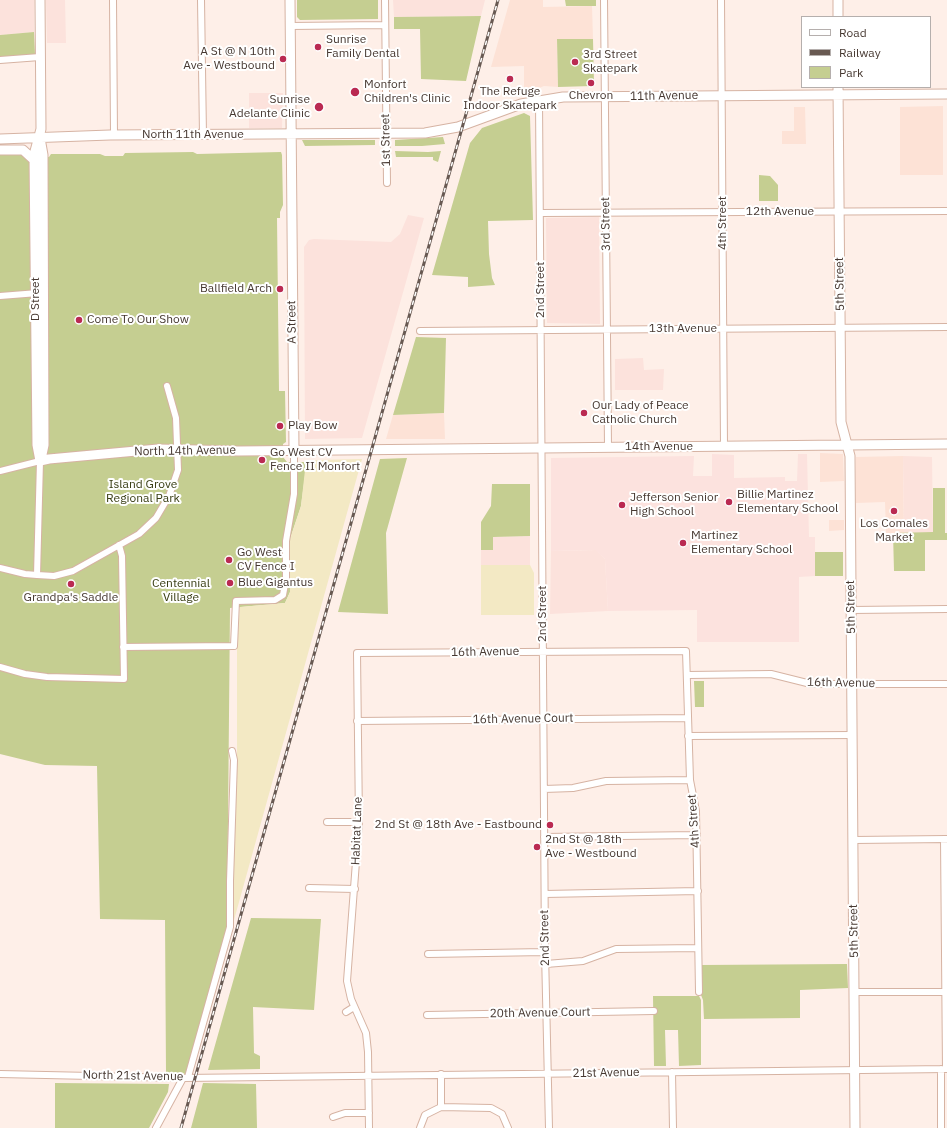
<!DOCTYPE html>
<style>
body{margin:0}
#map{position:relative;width:947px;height:1128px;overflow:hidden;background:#feefe8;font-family:"IBM Plex Sans",sans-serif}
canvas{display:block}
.legend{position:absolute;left:801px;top:16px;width:130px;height:72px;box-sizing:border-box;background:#fff;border:1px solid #b5afad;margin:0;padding:5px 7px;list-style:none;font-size:12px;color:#463831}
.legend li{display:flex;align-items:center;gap:8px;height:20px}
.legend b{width:20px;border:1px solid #b5afad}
</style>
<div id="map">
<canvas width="947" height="1128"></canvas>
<ul class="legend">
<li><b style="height:5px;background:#fff"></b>Road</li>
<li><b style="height:5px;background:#685952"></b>Railway</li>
<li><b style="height:11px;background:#c5ce91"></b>Park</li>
</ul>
</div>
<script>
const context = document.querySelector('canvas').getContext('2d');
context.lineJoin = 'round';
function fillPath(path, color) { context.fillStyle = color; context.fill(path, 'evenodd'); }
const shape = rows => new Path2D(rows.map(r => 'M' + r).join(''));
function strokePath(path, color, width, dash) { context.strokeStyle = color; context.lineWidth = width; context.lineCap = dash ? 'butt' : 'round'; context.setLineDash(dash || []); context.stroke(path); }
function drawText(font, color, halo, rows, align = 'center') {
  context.font = font + ' "IBM Plex Sans",sans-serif'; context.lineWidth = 4; context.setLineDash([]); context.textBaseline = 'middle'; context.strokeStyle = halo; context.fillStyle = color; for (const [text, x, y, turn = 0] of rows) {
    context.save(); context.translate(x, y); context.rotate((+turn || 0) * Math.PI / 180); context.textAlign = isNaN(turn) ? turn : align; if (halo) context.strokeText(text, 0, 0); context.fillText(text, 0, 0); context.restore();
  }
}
fillPath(shape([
 [510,0,543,0,543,7,592,6,593,39,557,40,558,87,544,86,524,94,524,66,491,67],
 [943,106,943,175,900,175,900,107],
 [794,107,805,107,806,144,782,144,782,131,794,131],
 [444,413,445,439,386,439,393,415],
 [820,453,843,454,844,481,820,482],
 [903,456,904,533,886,533,885,502,856,503,856,457],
 [829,520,844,520,844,530,829,531]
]), '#fde2d6');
fillPath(shape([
 [0,0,34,0,34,32,0,35],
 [46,0,65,0,66,43,47,43],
 [393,0,485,0,481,16,394,17],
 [249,93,283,93,282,128,249,128],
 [408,215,424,218,362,438,305,439,304,247,309,240,314,239,391,242,400,234],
 [599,217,600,324,547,323,546,218],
 [643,358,644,370,664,369,663,390,615,390,615,359],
 [903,456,932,457,933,533,904,533],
 [530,536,530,565,481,565,481,550,492,550,493,537],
 [596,550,605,559,608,611,550,614,551,551]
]), '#fce2dc');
fillPath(shape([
 [712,454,734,455,734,478,785,477,785,481,797,481,798,454,807,454,809,537,815,537,815,576,799,577,799,642,697,642,697,610,608,611,605,559,595,550,551,551,551,458,694,456,693,476,712,476]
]), '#fce2de');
fillPath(shape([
 [297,0,378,0,378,19,300,20,297,17],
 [565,0,596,0,596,6,566,6],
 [481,16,466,81,421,79,420,29,394,29,394,17],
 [34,32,35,54,0,57,0,35],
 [557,39,593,39,594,84,592,86,558,87],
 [524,113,530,116,533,220,488,221,489,254,492,278,495,285,468,287,468,277,432,275,470,143,482,128],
 [443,137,445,144,422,146,395,146,395,140],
 [302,140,375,140,375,145,305,146],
 [395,151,428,152,441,151,438,162,433,160,433,157,396,157],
 [193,152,197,154,281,152,282,155,283,205,280,212,280,218,277,218,279,391,285,391,286,442,283,444,283,457,287,462,305,462,305,476,301,506,290,539,290,592,285,603,230,608,227,928,187,1074,166,1073,165,920,100,919,97,766,45,765,0,754,0,154,19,154,25,157,49,157,51,154,100,154,105,156,123,156,125,153],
 [759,175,770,176,778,185,778,201,759,201],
 [416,337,446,338,444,413,393,415],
 [407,458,386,533,388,614,338,612,380,459],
 [492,484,530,484,530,536,493,537,493,550,481,550,481,522,491,506],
 [933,488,945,488,945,533,947,533,947,540,925,540,925,571,894,571,893,533,933,532],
 [815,552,843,552,843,576,815,576],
 [694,681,704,681,704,707,695,707],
 [251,918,321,919,314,1010,253,1007,254,1053,260,1056,260,1069,208,1070],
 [847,964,848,988,800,990,800,1018,704,1019,703,1000,701,995,701,965],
 [653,996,699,996,701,1000,701,1065,679,1066,678,1030,665,1030,666,1066,654,1066],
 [55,1083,169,1084,168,1092,149,1128,55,1128],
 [203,1083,256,1084,257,1128,191,1128]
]), '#c5ce91');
fillPath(shape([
 [362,459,234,920,233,862,237,757,237,647,240,607,285,603,290,592,290,539,301,506,305,470,311,468,315,460],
 [481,565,530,565,534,573,534,615,481,615]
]), '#f3e9c4');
const street = shape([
 [113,0,114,135],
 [201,0,203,135],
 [385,0,387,183],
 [604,0,608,447],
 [721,0,724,446],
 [290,26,385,25],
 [0,60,40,57],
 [539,100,545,952,549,1128],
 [540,213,947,211],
 [0,296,38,293],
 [420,331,947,327],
 [0,471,40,461,37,575],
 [0,568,25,574,37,575,54,576,73,571,139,534,156,518,169,496,178,470,176,418,167,386],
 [851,610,947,609],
 [123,647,234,646,236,601,275,600,283,595,286,579,286,541,294,494,294,450],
 [0,667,25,674,47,677,124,679,122,556,119,545],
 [688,675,771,674,811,684,947,684],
 [357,721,688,718],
 [688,736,853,735],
 [544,789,573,788,606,781,690,780],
 [327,822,359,822],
 [544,837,697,835],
 [944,839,946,1069],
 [854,840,947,839],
 [309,888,355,889],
 [545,894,698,891],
 [428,954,545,952],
 [546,964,583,961,616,949,698,948],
 [855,992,946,992],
 [346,1012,354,1007],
 [427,1015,654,1011],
 [941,1069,941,1128],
 [672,1072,673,1128],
 [0,1074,183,1078,947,1069],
 [441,1074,441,1107],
 [188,1077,230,927,230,881,234,760,232,751],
 [333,1117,345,1113,369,1113],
 [156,1128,183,1078],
 [369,1128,368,1052,366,1033,351,999,347,981,359,822,357,653,686,651,690,780,696,811,699,992],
 [420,1128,425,1115,441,1107,491,1108,502,1114,508,1128]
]);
const secondary = shape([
 [40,0,41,129,34,155,37,445,40,461],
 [290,0,294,450],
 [838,0,838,17],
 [838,87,841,422,850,456,855,1128],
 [40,138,43,155,44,445,41,459],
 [0,139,110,135,425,133,458,127,521,104,563,97,947,94],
 [0,150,23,150,35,161],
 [40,461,49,459,158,449,238,451,947,444]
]);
strokePath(street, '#d6b3a3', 8);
strokePath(secondary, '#d6b3a3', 11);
strokePath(street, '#fff', 6);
strokePath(secondary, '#fff', 9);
const rail = shape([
 [181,1128,498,0]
]);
strokePath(rail, '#685952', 3);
strokePath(rail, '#fff', 1.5, [4.5]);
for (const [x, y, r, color] of [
 [318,47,4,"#ba2a52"],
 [283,59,4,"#ba2a52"],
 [575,62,4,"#ba2a52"],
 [510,79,4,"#ba2a52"],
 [591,83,4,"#ba2a52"],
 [355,92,5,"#ba2a52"],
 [319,107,5,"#ba2a52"],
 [280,289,4,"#ba2a52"],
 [79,320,4,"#ba2a52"],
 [584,413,4,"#ba2a52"],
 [280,426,4,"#ba2a52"],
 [262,460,4,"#ba2a52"],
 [729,502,4,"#ba2a52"],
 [622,505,4,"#ba2a52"],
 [894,511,4,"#ba2a52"],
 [683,543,4,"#ba2a52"],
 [229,560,4,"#ba2a52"],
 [230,583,4,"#ba2a52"],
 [71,584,4,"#ba2a52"],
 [550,825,4,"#ba2a52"],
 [537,847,4,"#ba2a52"]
]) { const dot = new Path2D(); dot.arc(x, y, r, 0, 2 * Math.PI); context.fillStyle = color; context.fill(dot); strokePath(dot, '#fff', 1.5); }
drawText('12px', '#463831', '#fff', [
 ["Sunrise",326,40],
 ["Family Dental",326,54],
 ["A St @ N 10th",275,52,"right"],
 ["Ave - Westbound",275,66,"right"],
 ["3rd Street",583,55],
 ["Skatepark",583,69],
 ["Monfort",364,85],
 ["Children's Clinic",364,99],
 ["The Refuge",510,92,"center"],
 ["Indoor Skatepark",510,106,"center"],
 ["Chevron",591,96,"center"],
 ["Sunrise",310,100,"right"],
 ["Adelante Clinic",310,114,"right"],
 ["Ballfield Arch",272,289,"right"],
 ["Come To Our Show",87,320],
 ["Our Lady of Peace",592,406],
 ["Catholic Church",592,420],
 ["Play Bow",288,426],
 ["Go West CV",270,453],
 ["Fence II Monfort",270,467],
 ["Billie Martinez",737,495],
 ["Elementary School",737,509],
 ["Jefferson Senior",630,498],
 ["High School",630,512],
 ["Los Comales",894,524,"center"],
 ["Market",894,538,"center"],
 ["Martinez",691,536],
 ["Elementary School",691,550],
 ["Go West",237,553],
 ["CV Fence I",237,567],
 ["Blue Gigantus",238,583],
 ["Grandpa's Saddle",71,598,"center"],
 ["2nd St @ 18th Ave - Eastbound",542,825,"right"],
 ["2nd St @ 18th",545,840],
 ["Ave - Westbound",545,854]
], 'left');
drawText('12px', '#463831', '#fff', [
 ["11th Avenue",664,96,-1],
 ["North 11th Avenue",193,135],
 ["1st Street",386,140,-91],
 ["12th Avenue",780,212],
 ["4th Street",723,223,-90],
 ["3rd Street",606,224,-91],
 ["5th Street",840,284,-91],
 ["2nd Street",541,290,-90],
 ["D Street",36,299,-90],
 ["A Street",292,322,-91],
 ["13th Avenue",683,329],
 ["14th Avenue",659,447],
 ["North 14th Avenue",185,451,-1],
 ["5th Street",851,607,-91],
 ["2nd Street",543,614,-90],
 ["16th Avenue",485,652,-1],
 ["16th Avenue",841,683,1],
 ["16th Avenue Court",523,719,-1],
 ["4th Street",694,821,-94],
 ["Habitat Lane",357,831,-88],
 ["5th Street",854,931,-91],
 ["2nd Street",545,938,-91],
 ["20th Avenue Court",540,1013,-1],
 ["21st Avenue",606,1073,-1],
 ["North 21st Avenue",133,1076,1]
]);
drawText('12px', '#373c12', '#fff', [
 ["Island Grove",143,485],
 ["Regional Park",143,499],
 ["Centennial",181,584],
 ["Village",181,598]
]);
</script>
